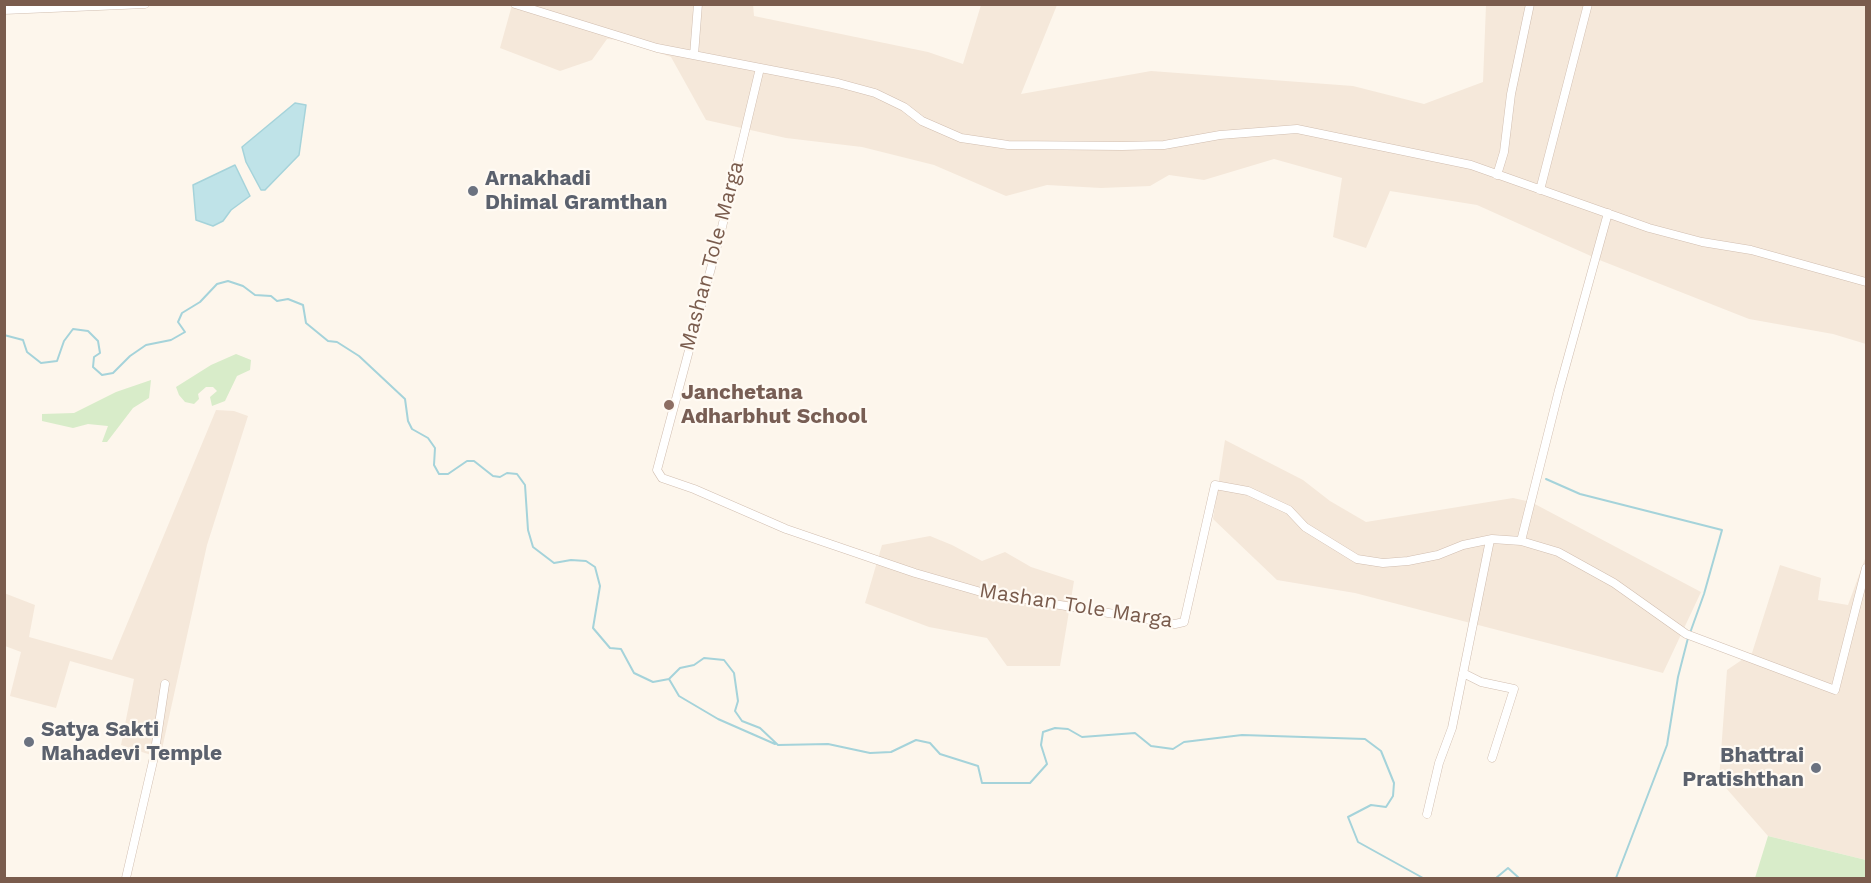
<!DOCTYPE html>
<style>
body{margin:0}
#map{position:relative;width:1871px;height:883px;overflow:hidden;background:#fdf6ec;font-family:"Work Sans",sans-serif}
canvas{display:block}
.frame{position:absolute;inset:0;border:6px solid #7a5c4d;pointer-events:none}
</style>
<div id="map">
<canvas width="1871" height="883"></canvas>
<div class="frame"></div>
</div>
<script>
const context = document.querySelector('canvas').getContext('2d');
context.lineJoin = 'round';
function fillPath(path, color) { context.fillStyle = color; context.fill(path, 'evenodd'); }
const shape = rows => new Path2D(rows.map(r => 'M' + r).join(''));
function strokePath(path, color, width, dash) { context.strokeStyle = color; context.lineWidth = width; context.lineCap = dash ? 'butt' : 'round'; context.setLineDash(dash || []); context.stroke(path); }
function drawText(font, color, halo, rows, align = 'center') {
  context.font = font + ' "Work Sans",sans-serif'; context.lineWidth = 4.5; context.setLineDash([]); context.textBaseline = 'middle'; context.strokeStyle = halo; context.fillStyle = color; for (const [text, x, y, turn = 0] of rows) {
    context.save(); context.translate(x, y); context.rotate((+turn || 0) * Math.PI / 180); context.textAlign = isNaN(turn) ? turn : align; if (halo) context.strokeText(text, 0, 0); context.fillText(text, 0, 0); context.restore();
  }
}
fillPath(shape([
 [753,4,754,16,928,52,963,64,981,5,1057,5,1021,94,1151,71,1353,86,1424,104,1483,82,1486,5,1866,5,1866,344,1833,334,1749,319,1602,261,1477,205,1390,191,1366,248,1333,237,1342,178,1274,159,1204,180,1169,175,1150,186,1101,188,1047,185,1006,196,934,165,862,147,786,138,706,120,671,57,622,40,607,39,592,60,560,71,500,48,512,5],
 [216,410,234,411,248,416,207,545,160,758,121,745,134,679,70,661,56,708,10,696,21,652,5,646,4,593,35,605,29,637,112,660],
 [1225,440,1303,480,1330,501,1366,522,1513,498,1531,502,1701,592,1663,673,1355,593,1277,580,1213,519],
 [930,536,952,545,982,561,1005,552,1031,567,1074,581,1060,666,1007,666,987,638,929,627,865,603,882,545],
 [1866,556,1866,860,1768,836,1719,780,1727,670,1752,653,1780,565,1821,578,1818,600,1848,605]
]), '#f5e8da');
fillPath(shape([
 [236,354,251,360,250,370,237,376,225,401,212,406,210,397,217,391,213,387,206,387,198,394,199,399,194,404,185,402,179,395,176,387,211,365],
 [151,380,149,398,133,408,107,442,102,442,108,426,88,424,73,428,42,421,42,414,74,413,116,392],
 [1768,836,1866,860,1866,878,1755,878]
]), '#d8ecc9');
const water = shape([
 [295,103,306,105,299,155,265,190,261,190,246,162,242,147,295,103],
 [235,165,250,196,231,210,223,221,213,226,196,220,193,185,235,165]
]);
fillPath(water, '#bfe3e8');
strokePath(water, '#a5d3da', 1.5);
strokePath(shape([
 [4,335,23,340,27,352,41,363,57,361,64,341,73,329,88,331,98,341,100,353,94,357,93,367,102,375,113,373,130,356,146,345,171,340,185,332,178,322,182,313,200,302,217,284,228,281,243,286,255,295,271,296,277,301,288,299,303,305,306,323,328,341,337,342,359,356,405,399,408,421,412,429,428,438,435,448,434,465,439,474,448,474,467,461,474,461,493,476,500,477,507,473,517,474,525,485,528,530,533,547,554,563,571,560,586,561,595,567,600,586,593,628,610,648,621,649,634,673,653,682,669,679,680,668,694,665,704,658,724,660,734,673,738,701,735,711,742,721,760,728,778,745,828,744,870,753,891,752,916,740,930,743,940,754,978,766,982,783,1030,783,1047,764,1041,745,1043,732,1055,728,1068,729,1082,737,1135,733,1151,746,1173,749,1184,742,1242,735,1365,739,1381,751,1394,783,1393,796,1386,807,1371,805,1348,817,1358,842,1423,878],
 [1546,479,1580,494,1722,530,1704,594,1690,633],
 [669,679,679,696,718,719,775,744],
 [1496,878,1508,868,1519,878],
 [1616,878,1667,745,1678,677,1688,638]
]), '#a5d3da', 2);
const street = shape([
 [515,4,657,48,838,83,875,93,904,107,922,121,961,138,1008,145,1122,146,1164,145,1220,135,1297,129,1471,165,1649,228,1702,242,1751,250,1866,282],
 [4,10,145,4],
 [694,55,698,4],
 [760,68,722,227,657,470,662,478,694,489,786,529,915,573,981,592,1175,624,1184,622,1215,485,1248,491,1289,510,1305,527,1357,559,1383,563,1408,561,1438,555,1463,545,1492,539,1521,541,1558,552,1614,583,1686,634,1835,690,1866,568],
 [1497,175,1504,152,1511,94,1530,4],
 [1540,190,1588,4],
 [1521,541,1559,390,1608,213],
 [1463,673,1481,682,1514,689,1492,758],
 [1427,814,1439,763,1452,728,1490,540],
 [126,878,154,757,165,684]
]);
strokePath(street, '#d1beb0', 9);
strokePath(street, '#fff', 8);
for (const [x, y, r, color] of [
 [473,191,6,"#6b7280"],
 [669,405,6,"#8d6e63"],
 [29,742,6,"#6b7280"],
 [1816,768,6,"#6b7280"]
]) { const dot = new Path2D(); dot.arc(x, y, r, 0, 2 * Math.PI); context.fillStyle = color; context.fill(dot); strokePath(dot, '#fffaf3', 2); }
drawText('bold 21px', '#5b616d', '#fffaf3', [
 ["Arnakhadi",485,179],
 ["Dhimal Gramthan",485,203],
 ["Satya Sakti",41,730],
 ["Mahadevi Temple",41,754],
 ["Bhattrai",1804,756,"right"],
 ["Pratishthan",1804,780,"right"]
], 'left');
drawText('21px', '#7a5c4d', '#fffaf3', [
 ["Mashan Tole Marga",712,256,-75],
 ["Mashan Tole Marga",1076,606,9]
]);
drawText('bold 21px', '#785e54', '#fffaf3', [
 ["Janchetana",681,393],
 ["Adharbhut School",681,417]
], 'left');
</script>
